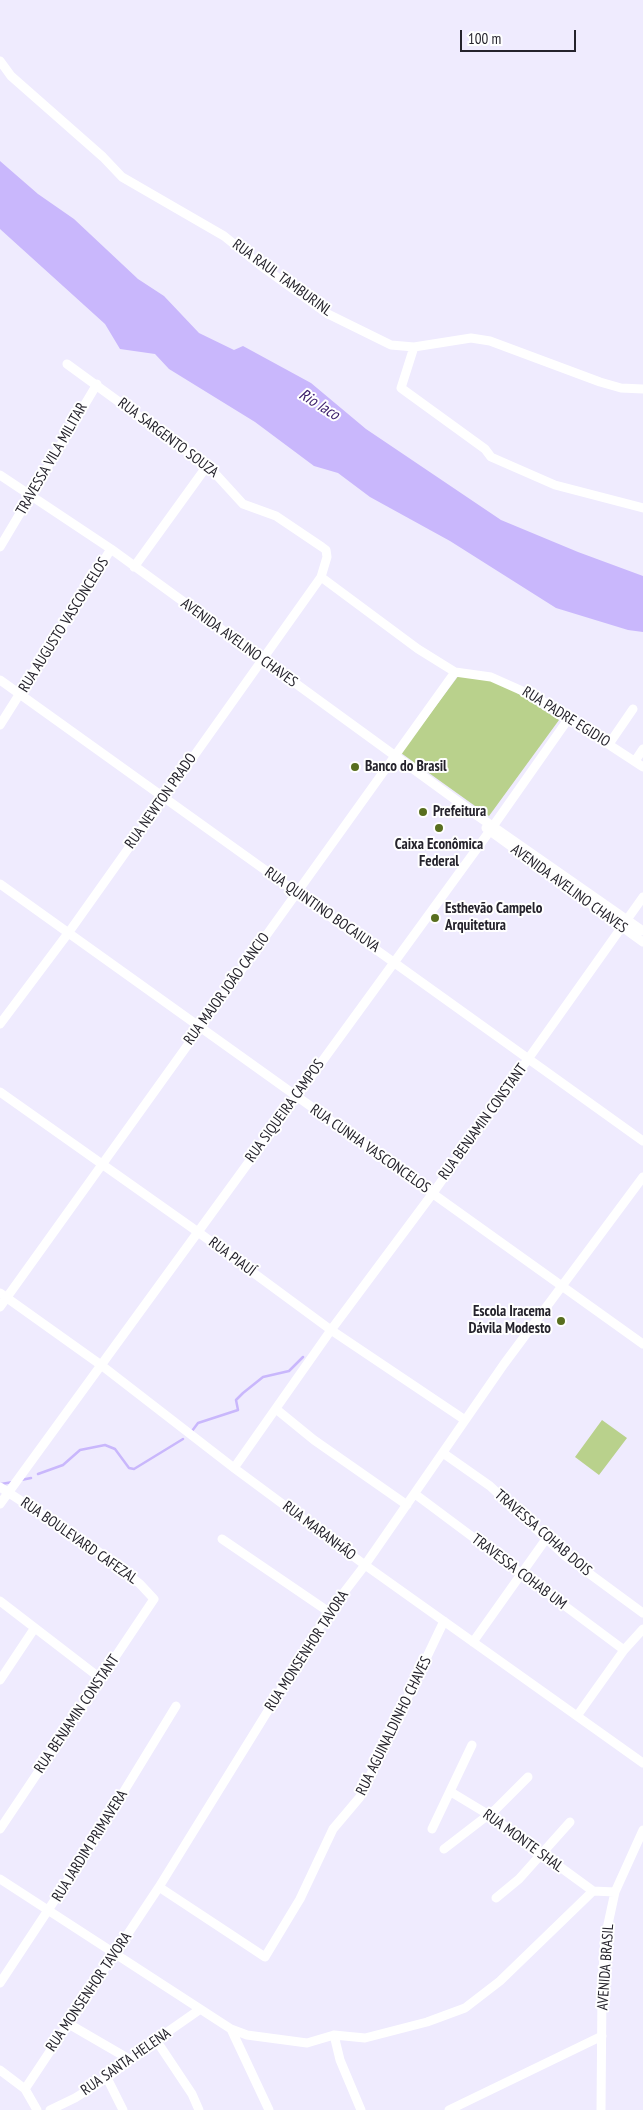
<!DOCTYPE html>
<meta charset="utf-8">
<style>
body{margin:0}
#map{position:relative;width:643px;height:2110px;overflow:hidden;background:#efebfe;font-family:"PT Sans Narrow",sans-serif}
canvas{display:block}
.scale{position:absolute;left:460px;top:30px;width:116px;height:22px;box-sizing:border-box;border:2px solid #25232c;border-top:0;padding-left:6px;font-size:15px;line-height:18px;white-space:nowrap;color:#25232c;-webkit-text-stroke:4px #fff;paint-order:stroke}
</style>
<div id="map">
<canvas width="643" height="2110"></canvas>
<div class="scale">100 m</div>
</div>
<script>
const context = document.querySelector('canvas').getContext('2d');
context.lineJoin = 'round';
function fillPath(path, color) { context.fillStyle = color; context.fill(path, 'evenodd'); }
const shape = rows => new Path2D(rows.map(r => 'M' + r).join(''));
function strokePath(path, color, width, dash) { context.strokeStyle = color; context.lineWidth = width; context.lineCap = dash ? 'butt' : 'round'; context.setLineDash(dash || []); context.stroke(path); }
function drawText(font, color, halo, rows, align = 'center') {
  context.font = font + ' "PT Sans Narrow",sans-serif'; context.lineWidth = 4; context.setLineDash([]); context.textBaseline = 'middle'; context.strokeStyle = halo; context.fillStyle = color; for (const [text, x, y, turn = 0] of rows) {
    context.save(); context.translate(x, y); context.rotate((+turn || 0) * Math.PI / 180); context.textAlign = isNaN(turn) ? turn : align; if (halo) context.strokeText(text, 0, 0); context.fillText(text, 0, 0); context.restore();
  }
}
fillPath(shape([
 [459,675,487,678,511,689,559,720,489,816,401,753],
 [602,1420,627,1438,599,1475,575,1457]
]), '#b9d18c');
fillPath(shape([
 [0,161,38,194,74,219,138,279,164,296,199,333,234,350,243,346,311,383,366,429,501,520,578,552,643,576,643,632,628,630,556,608,450,541,370,497,338,473,314,466,255,422,169,369,155,354,120,349,105,324,0,229]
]), '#c9b7fc');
strokePath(shape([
 [192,1431,198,1423,238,1410,236,1400,243,1393,263,1377,289,1371,303,1357],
 [38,1474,63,1465,80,1450,105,1445,115,1449,129,1468,134,1469,183,1439],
 [21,1480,31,1478],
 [1,1484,13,1482]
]), '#c9b7fc', 2.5);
strokePath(shape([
 [0,61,11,76,103,157,122,177,224,236,260,265,328,314,391,345,414,347,471,338,490,341,600,382,621,388,643,389],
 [414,347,401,388,485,449,491,457,555,485,643,508],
 [0,475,111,549,475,814,643,931],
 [0,547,97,384],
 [134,567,207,466],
 [321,577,418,649,455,672],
 [455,672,491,677,536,697,643,767],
 [0,680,643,1141],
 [0,725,111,549],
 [609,744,633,709],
 [635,761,643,749],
 [486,828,643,942],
 [0,884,643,1344],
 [0,1024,69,932,321,577,327,557,326,550,322,547,276,516,243,504,211,469,67,364],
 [0,1092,198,1232,331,1330,465,1420],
 [0,1293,101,1365,234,1468,365,1565,643,1763],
 [0,1307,455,672],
 [276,1409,314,1440,407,1505],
 [443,1453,490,1486,564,1555,643,1613],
 [234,1468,331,1330,433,1193,643,897],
 [0,1487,99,1552,140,1584,154,1599,0,1829],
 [415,1494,624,1650],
 [0,1504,489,832,569,718],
 [222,1539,329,1612],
 [0,1601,100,1678],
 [473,1642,546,1539],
 [0,1680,34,1629],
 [577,1716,624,1650,643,1629],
 [451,1792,489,1815,593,1891],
 [432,1829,472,1745],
 [444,1849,496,1809,528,1777],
 [0,1879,231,2029,247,2035,307,2043,334,2035,365,2038,427,2022,465,2008,500,1981,593,1891,615,1892],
 [159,1887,265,1957,300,1899,333,1829,360,1797,444,1621],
 [496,1898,519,1879,570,1822],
 [0,1983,93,1842,176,1706],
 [67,2023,129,2059],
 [231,2029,269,2110],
 [334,2035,340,2060,361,2110],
 [156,2040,192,2094,199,2110],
 [0,2070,25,2089,37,2110],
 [107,2078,123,2110],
 [25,2089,159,1887,329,1612,365,1565,504,1364,643,1177],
 [50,2110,75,2098,107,2078,156,2040,199,2010],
 [449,2110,602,2036],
 [601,2110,602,1989,605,1938,615,1892,643,1830]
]), '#fff', 9);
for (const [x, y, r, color] of [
 [355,767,5,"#586e1f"],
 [423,812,5,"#586e1f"],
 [439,828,5,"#586e1f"],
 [435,918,5,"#586e1f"],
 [561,1321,5,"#586e1f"]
]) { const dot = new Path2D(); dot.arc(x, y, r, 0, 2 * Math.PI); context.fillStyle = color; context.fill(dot); strokePath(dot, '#fff', 2); }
drawText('15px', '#25232c', '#fff', [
 ["RUA RAUL TAMBURINL",282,278,36],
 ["RUA SARGENTO SOUZA",168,438,37],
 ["TRAVESSA VILA MILITAR",52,459,-60],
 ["RUA AUGUSTO VASCONCELOS",64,625,-58],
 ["AVENIDA AVELINO CHAVES",239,643,36],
 ["RUA PADRE EGIDIO",566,717,32],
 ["RUA NEWTON PRADO",161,801,-55],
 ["AVENIDA AVELINO CHAVES",569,889,36],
 ["RUA QUINTINO BOCAIUVA",322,910,35],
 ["RUA MAJOR JOÃO CANCIO",227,989,-54],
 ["RUA SIQUEIRA CAMPOS",285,1111,-54],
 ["RUA BENJAMIN CONSTANT",483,1122,-54],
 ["RUA CUNHA VASCONCELOS",370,1149,35],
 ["RUA PIAUÍ",232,1257,37],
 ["RUA MARANHÃO",319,1531,37],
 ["TRAVESSA COHAB DOIS",543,1533,41],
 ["RUA BOULEVARD CAFEZAL",79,1541,35],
 ["TRAVESSA COHAB UM",519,1572,37],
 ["RUA MONSENHOR TAVORA",307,1651,-57],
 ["RUA BENJAMIN CONSTANT",77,1714,-56],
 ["RUA AGUINALDINHO CHAVES",394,1726,-64],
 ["RUA MONTE SHAL",523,1841,36],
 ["RUA JARDIM PRIMAVERA",90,1846,-58],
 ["AVENIDA BRASIL",606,1967,-86],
 ["RUA MONSENHOR TAVORA",89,1992,-56],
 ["RUA SANTA HELENA",126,2062,-35]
]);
drawText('bold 15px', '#25232c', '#fff', [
 ["Banco do Brasil",365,767],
 ["Prefeitura",433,812],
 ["Caixa Econômica",439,845,"center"],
 ["Federal",439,862,"center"],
 ["Esthevão Campelo",445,909],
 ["Arquitetura",445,926],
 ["Escola Iracema",551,1312,"right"],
 ["Dávila Modesto",551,1329,"right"]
], 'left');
drawText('italic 16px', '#391b69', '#fff', [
 ["Rio Iaco",319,405,32]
]);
</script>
